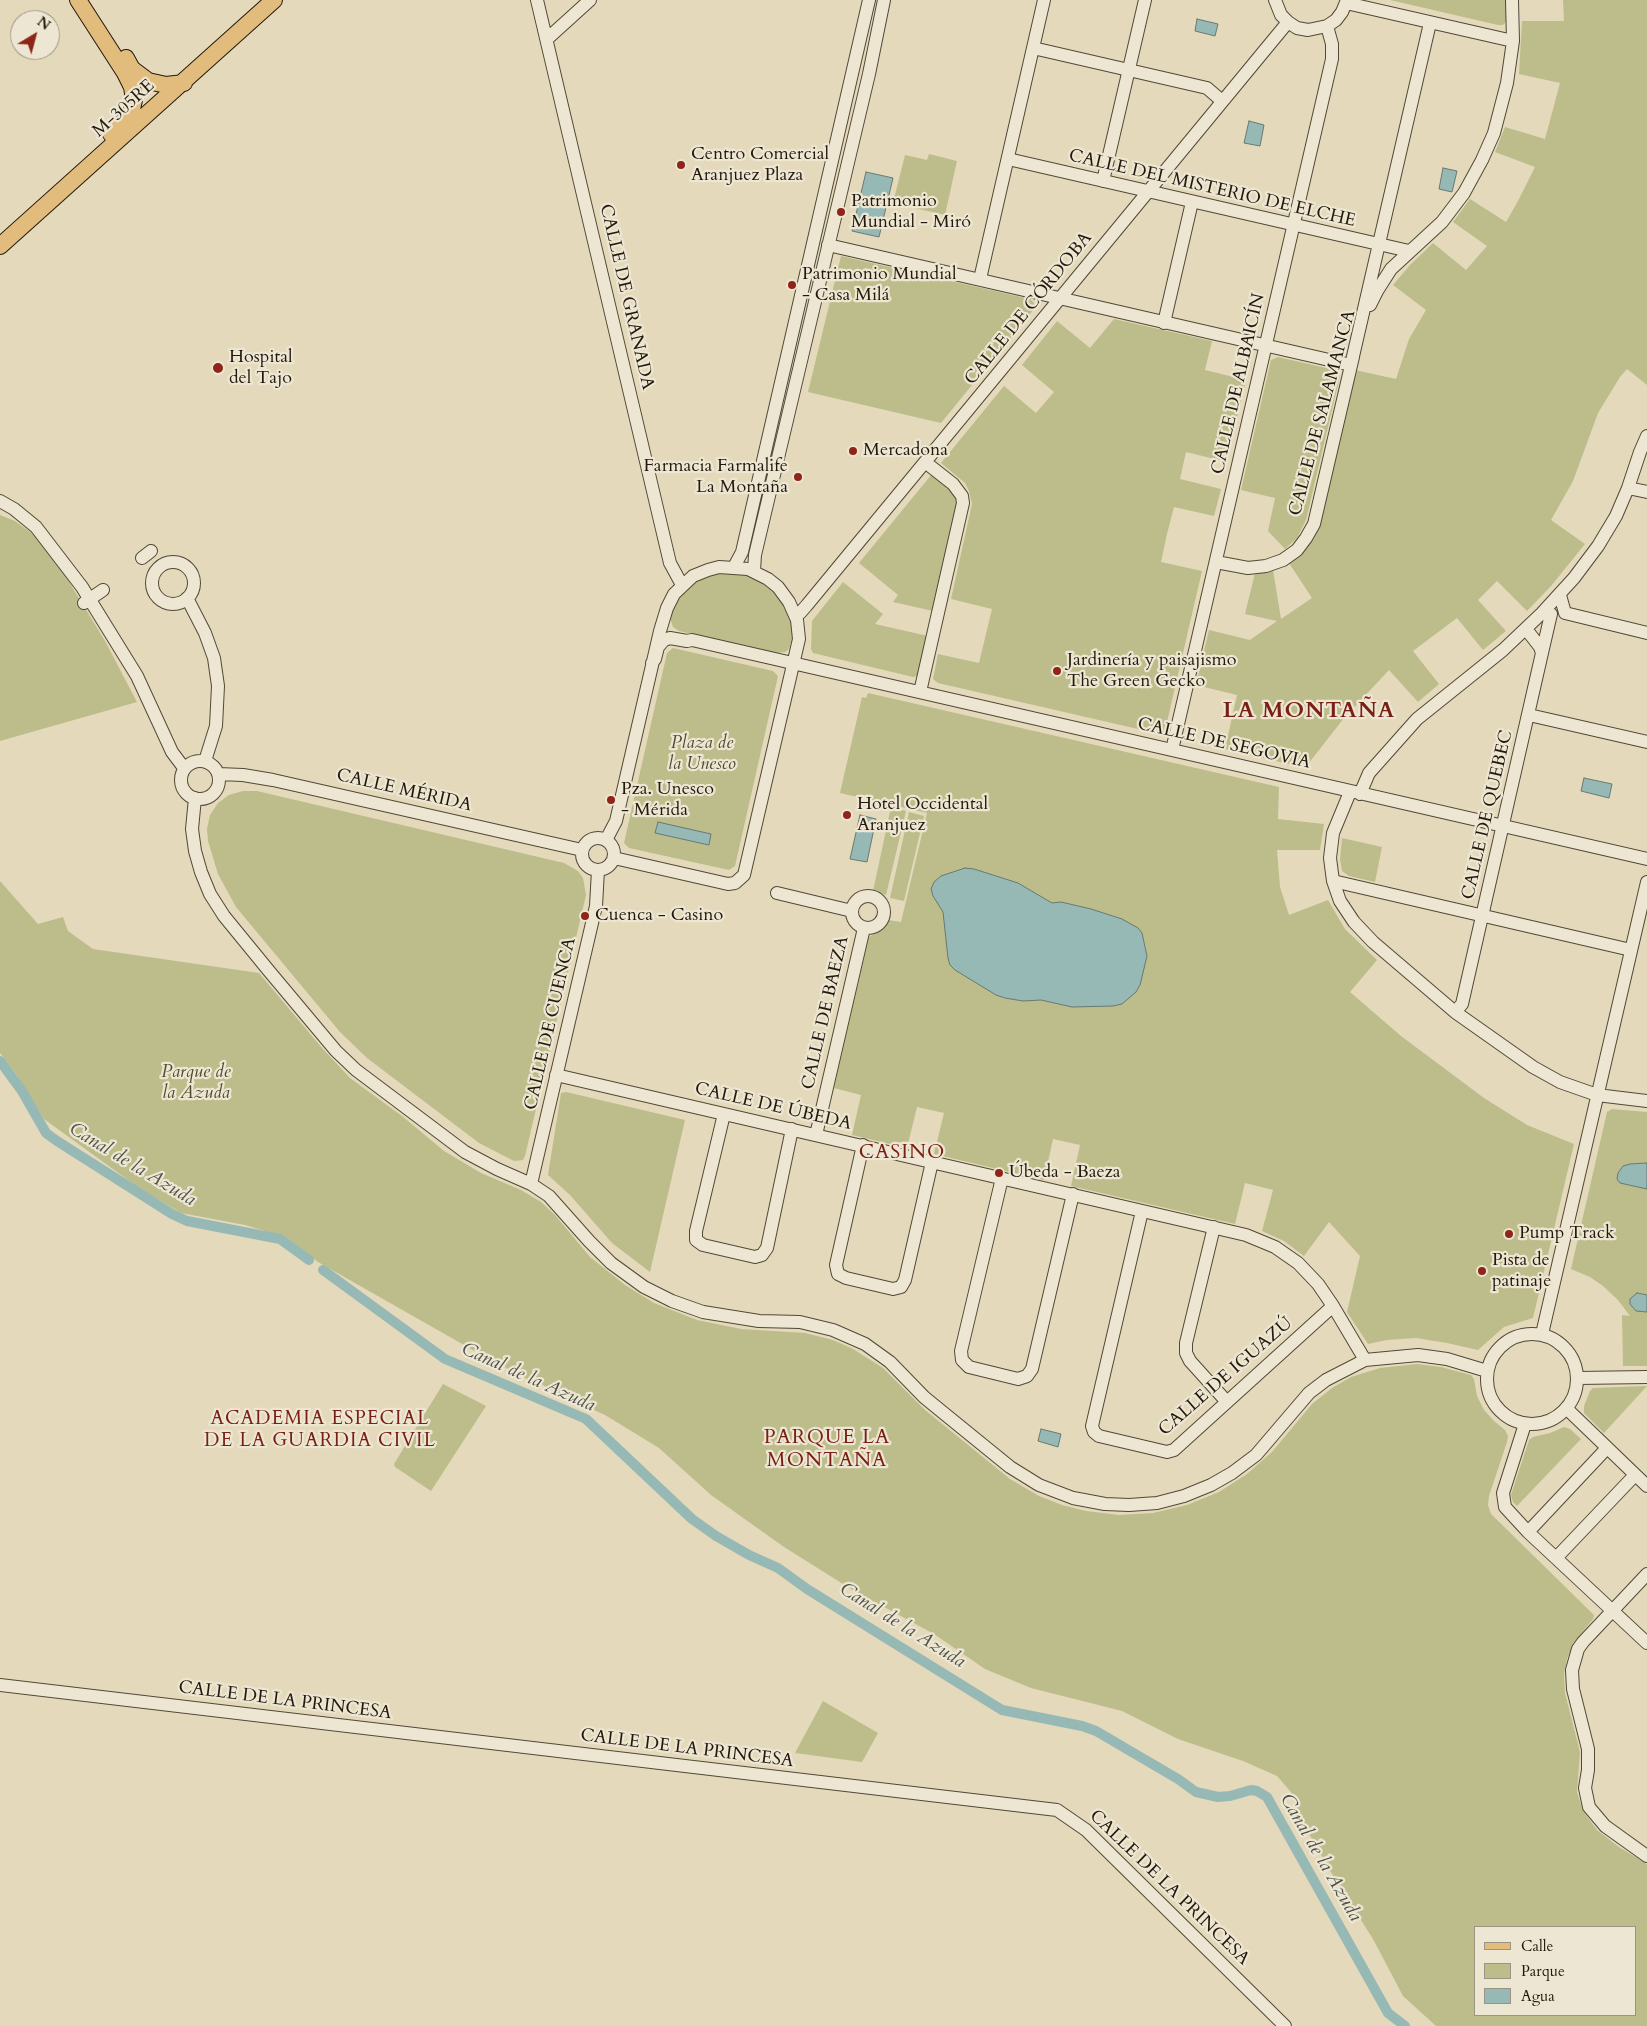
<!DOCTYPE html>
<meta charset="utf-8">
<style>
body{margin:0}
#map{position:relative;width:1647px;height:2026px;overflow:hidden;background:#e4d9ba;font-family:Cardo,serif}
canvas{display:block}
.legend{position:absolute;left:1474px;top:1926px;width:162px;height:90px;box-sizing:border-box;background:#ede6d2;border:1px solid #9c9483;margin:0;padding:6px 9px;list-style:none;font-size:15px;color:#22180c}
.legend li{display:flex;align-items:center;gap:10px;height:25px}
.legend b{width:25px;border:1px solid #9c9483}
.north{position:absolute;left:10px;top:10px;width:50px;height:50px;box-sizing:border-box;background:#ede6d2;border:1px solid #9c9483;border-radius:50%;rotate:37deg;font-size:14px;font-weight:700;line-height:20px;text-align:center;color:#22180c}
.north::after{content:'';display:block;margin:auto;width:18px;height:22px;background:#8f2418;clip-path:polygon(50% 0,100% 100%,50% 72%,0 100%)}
</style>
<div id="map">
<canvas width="1647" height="2026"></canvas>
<ul class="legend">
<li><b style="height:6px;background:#e2bc7d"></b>Calle</li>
<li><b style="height:14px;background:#bcbd8b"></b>Parque</li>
<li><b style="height:14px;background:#97b9b6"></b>Agua</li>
</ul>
<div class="north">N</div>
</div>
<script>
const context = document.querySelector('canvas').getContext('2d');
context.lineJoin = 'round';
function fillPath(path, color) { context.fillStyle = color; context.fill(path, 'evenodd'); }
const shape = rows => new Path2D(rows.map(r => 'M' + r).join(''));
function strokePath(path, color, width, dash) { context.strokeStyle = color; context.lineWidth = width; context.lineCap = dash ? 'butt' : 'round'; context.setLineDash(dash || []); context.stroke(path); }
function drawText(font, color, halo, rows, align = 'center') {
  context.font = font + ' Cardo,serif'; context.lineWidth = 4.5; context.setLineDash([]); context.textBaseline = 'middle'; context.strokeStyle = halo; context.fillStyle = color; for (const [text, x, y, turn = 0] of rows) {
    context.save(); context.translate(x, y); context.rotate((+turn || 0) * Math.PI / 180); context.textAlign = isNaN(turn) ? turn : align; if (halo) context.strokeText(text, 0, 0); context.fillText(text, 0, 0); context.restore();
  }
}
fillPath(shape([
 [1390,0,1507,0,1507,21,1503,25,1498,25],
 [1563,0,1647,0,1647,385,1627,369,1620,377,1598,413,1573,481,1551,520,1585,544,1551,586,1527,611,1497,581,1478,600,1506,631,1483,650,1457,618,1413,651,1439,684,1418,702,1389,670,1344,718,1305,768,1225,749,1237,695,1196,685,1209,630,1250,640,1277,621,1245,614,1255,573,1273,570,1281,619,1312,598,1289,563,1306,549,1319,528,1355,370,1396,379,1409,339,1426,310,1393,285,1410,265,1433,243,1466,270,1487,246,1453,222,1470,199,1506,222,1518,201,1535,167,1495,152,1505,127,1545,139,1560,83,1519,74,1522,21,1564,21],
 [929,154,957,161,945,215,893,203,905,155,927,160],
 [841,256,1030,299,1034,303,1034,309,941,423,808,392],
 [1114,319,1212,341,1205,370,1246,380,1227,462,1186,452,1180,479,1221,489,1214,516,1174,507,1167,534,1161,562,1202,571,1164,735,938,683,933,679,938,654,979,663,992,609,951,599,972,504,969,491,965,483,941,463,1004,386,1036,413,1054,392,1022,365,1057,321,1090,348],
 [1278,357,1335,370,1340,376,1306,520,1297,538,1285,549,1268,531,1275,498,1241,490,1271,360],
 [932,474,954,493,958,503,933,611,893,602,898,595,859,563],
 [0,515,15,521,33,534,54,557,105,641,137,702,0,741],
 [718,573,743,574,756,578,779,596,791,619,793,636,789,649,785,652,775,653,679,631,673,627,670,618,678,599,691,584,700,579],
 [843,582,883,614,875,624,928,636,917,676,913,677,813,653,811,649,812,621],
 [673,648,773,671,778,676,735,866,729,870,629,848,624,843,667,653],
 [868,693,1279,787,1278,819,1324,824,1320,850,1277,850,1280,887,1289,915,1328,900,1345,929,1377,960,1350,992,1401,1036,1484,1098,1527,1125,1574,1144,1533,1318,1504,1327,1478,1350,1447,1343,1416,1338,1387,1340,1368,1344,1347,1312,1360,1256,1329,1222,1304,1256,1284,1241,1262,1231,1273,1190,1245,1183,1235,1224,1071,1186,1080,1145,1053,1139,1044,1180,934,1154,944,1113,917,1107,907,1148,852,1135,861,1095,834,1088,869,937,882,929,888,920,901,922,927,813,840,793,862,697,866,698],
 [243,791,257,791,564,863,578,871,583,878,586,895,525,1156,523,1160,514,1161,479,1143,367,1058,340,1032,236,907,218,874,208,841,207,829,210,815,218,803,229,795],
 [891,807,906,811,886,895,873,891],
 [909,812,924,816,904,901,890,898],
 [1342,838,1382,847,1375,882,1349,876,1342,871,1340,859],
 [0,881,38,924,63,917,68,931,93,949,259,973,322,1048,350,1078,402,1116,444,1151,481,1173,521,1190,541,1202,555,1215,590,1257,625,1285,654,1303,697,1320,741,1329,805,1333,833,1340,853,1349,883,1368,925,1410,1010,1479,1039,1496,1062,1505,1086,1511,1119,1515,1153,1513,1187,1505,1219,1492,1247,1474,1272,1452,1312,1404,1332,1388,1351,1377,1380,1368,1417,1364,1441,1367,1471,1375,1474,1379,1477,1396,1484,1410,1494,1421,1505,1430,1508,1436,1507,1442,1489,1496,1488,1505,1491,1514,1594,1615,1593,1619,1573,1644,1567,1659,1564,1674,1565,1693,1580,1752,1577,1792,1583,1811,1597,1830,1619,1847,1647,1864,1647,2026,1436,2026,1403,1996,1373,1939,1335,1879,1300,1818,1291,1792,1277,1776,1243,1761,1178,1739,1122,1711,1031,1688,985,1669,934,1634,851,1589,784,1547,711,1495,659,1448,605,1415,552,1391,537,1381,527,1379,471,1349,318,1262,285,1237,245,1225,181,1213,139,1188,44,1119,16,1074,0,1053],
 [1476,1927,1636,1927,1636,2015,1476,2015],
 [566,1092,685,1120,650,1272,612,1243,570,1195,548,1175,561,1093],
 [1612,1109,1647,1112,1647,1366,1623,1366,1622,1315,1630,1316,1618,1300,1603,1286,1590,1277,1571,1269,1607,1112],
 [443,1384,486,1406,431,1491,395,1467,394,1464],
 [1647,1386,1604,1433,1584,1413,1584,1406,1590,1391,1593,1388],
 [1564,1427,1570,1429,1581,1439,1517,1506,1513,1502,1511,1495,1529,1440,1533,1437,1550,1433],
 [823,1701,878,1733,862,1762,795,1753]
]), '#bcbd8b');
const water = shape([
 [1197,19,1218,24,1215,36,1195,31,1197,19],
 [1249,121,1264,125,1260,146,1244,143,1249,121],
 [1443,168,1457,171,1452,192,1439,189,1443,168],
 [866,172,893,178,879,237,852,231,866,172],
 [1584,778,1612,784,1609,798,1581,791,1584,778],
 [860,815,876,819,867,862,850,859,860,815],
 [658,822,711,834,709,845,655,833,658,822],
 [965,868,974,869,1018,883,1052,903,1061,902,1091,909,1122,919,1138,928,1142,933,1147,956,1140,985,1136,992,1122,1004,1113,1006,1072,1007,1041,1000,1023,1001,1005,998,996,995,955,970,950,965,948,958,943,912,933,896,931,889,934,882,941,876,965,868],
 [1647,1163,1647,1189,1620,1183,1617,1179,1618,1173,1623,1166,1630,1164,1647,1163],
 [1637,1293,1647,1295,1647,1312,1636,1311,1630,1304,1630,1299,1637,1293],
 [1041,1429,1061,1434,1058,1447,1038,1441,1041,1429]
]);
fillPath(water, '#97b9b6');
strokePath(water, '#687972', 1);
strokePath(shape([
 [0,1061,22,1091,46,1133,57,1141,172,1214,187,1221,280,1239,309,1260],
 [323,1270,445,1359,586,1419,692,1519,716,1536,749,1555,778,1568,807,1589,1002,1710,1082,1726,1096,1731,1178,1779,1196,1792,1218,1797,1230,1796,1251,1790,1257,1791,1267,1797,1388,2013,1405,2026]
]), '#97b9b6', 10);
const minor = shape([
 [537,0,670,563,682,585],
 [1275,0,1281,15,1288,22,1297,28,1308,30,1327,26,1336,20,1342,12,1347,0],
 [1346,3,1513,41],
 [547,39,590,0],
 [1033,48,1207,88,1222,101],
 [1008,159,1409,251],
 [1103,181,1145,0],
 [828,245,1351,365,1430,23],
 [980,279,1044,0],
 [1370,305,1377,291,1391,269,1442,222,1464,193,1482,160,1494,133,1507,83,1513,41,1512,0],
 [1164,323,1192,202],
 [1628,488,1647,492],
 [0,501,14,509,36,527,82,587,137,676,172,752,184,768],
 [142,558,151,551],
 '152 583a21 21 0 1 1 42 0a21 21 0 1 1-42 0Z',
 [1216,562,1248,568,1266,566,1283,560,1297,550,1306,538,1314,524,1353,357],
 [734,567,742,552,869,0],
 [754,571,755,555,869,74,884,0],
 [1560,595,1565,613,1647,633],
 [187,598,205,633,214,658,218,686,216,726,205,761],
 [84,603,103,590],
 [795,614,800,613,807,605,1288,22],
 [1542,653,1551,614],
 [652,663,655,659,658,647,664,640,670,638,687,641,692,640,1647,859],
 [920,692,963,503,962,496,953,484,925,462],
 [1529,715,1647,742],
 [1172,750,1332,59,1332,44,1327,26],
 '181 780a19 19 0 1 1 38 0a19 19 0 1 1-38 0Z',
 [218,774,243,775,273,780,582,850],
 [1350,792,1333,833,1330,858,1333,881,1340,901,1354,922,1373,942,1455,1012,1533,1067,1560,1082,1597,1095,1647,1101],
 [1360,794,1369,773,1417,719,1503,650,1542,613,1574,578,1598,546,1616,516,1628,488,1640,452,1647,436],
 [195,798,192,829,195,851,201,872,210,894,224,916,269,971,336,1051,356,1070,465,1152,497,1169,531,1184,549,1196,589,1241,611,1263,644,1287,672,1301,703,1312,759,1321,800,1322,833,1330,865,1344,890,1362,924,1397,946,1415,1010,1467,1039,1485,1073,1498,1105,1504,1129,1505,1157,1503,1184,1496,1211,1485,1232,1473,1256,1455,1309,1393,1326,1380,1365,1360,1418,1355,1447,1359,1487,1371],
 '582 854a16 16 0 1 1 32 0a16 16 0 1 1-32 0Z',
 [606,840,616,821,660,631,667,608,674,594,693,576,708,570,719,567,748,569,768,579,778,587,789,602,797,620,799,639,744,875,735,883,728,884,614,858],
 [1333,881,1631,950],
 [777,893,852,911],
 '852 912a16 16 0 1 1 32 0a16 16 0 1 1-32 0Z',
 [1455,1012,1462,1004,1542,653,1540,647,1526,629],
 [556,1075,1246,1235,1275,1247,1298,1263,1318,1284,1333,1306,1365,1360],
 [724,1114,696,1231,696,1240,703,1245,755,1257,762,1255,767,1248,792,1129],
 [816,1135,864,928],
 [863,1145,836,1265,838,1274,846,1278,893,1289,901,1287,905,1280,932,1162],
 [1002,1178,961,1351,962,1360,969,1367,1018,1379,1027,1376,1032,1369,1073,1194],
 [531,1184,596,906,598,870],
 [1142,1211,1092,1426,1094,1432,1099,1436,1167,1452,1174,1450,1333,1306],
 [1214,1227,1186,1343,1186,1353,1190,1361,1227,1402],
 '1487 1379a45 45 0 1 1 90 0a45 45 0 1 1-90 0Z',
 [1542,1334,1647,882],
 [1578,1378,1647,1377],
 [1566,1408,1647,1486],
 [1525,1424,1503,1493,1505,1507,1528,1532,1647,1643],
 [1528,1532,1607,1448],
 [1556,1558,1635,1475],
 [1647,1574,1583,1642,1578,1649,1572,1670,1573,1689,1588,1749,1588,1770,1585,1788,1589,1807,1605,1826,1647,1856],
 [0,1685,1057,1810,1086,1830,1285,2026]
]);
const major = shape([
 [78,0,125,73,132,87,134,100,131,114,111,134],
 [126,58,132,69,148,81,166,85,184,83],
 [0,246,274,0]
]);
strokePath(minor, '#524838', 14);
strokePath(major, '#22180c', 18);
strokePath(minor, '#ede6d2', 12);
strokePath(major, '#e2bc7d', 16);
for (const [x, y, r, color] of [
 [681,165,5,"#8f2418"],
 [841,212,5,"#8f2418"],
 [792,285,5,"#8f2418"],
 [218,368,6,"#8f2418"],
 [853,451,5,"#8f2418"],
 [798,477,5,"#8f2418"],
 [1057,671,5,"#8f2418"],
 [611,800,5,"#8f2418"],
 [847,815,5,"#8f2418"],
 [585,916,5,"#8f2418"],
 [999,1173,5,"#8f2418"],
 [1509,1234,5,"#8f2418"],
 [1482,1271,5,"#8f2418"]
]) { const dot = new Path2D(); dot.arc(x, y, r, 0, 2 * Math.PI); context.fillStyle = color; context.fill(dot); strokePath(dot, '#ede6d2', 2); }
drawText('18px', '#22180c', '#ede6d2', [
 ["M-305RE",124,109,-42],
 ["CALLE DEL MISTERIO DE ELCHE",1212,189,13],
 ["CALLE DE GRANADA",626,297,77],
 ["CALLE DE CÓRDOBA",1029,309,-51],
 ["CALLE DE ALBAICÍN",1239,384,-77],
 ["CALLE DE SALAMANCA",1323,413,-75],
 ["CALLE DE SEGOVIA",1224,744,13],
 ["CALLE MÉRIDA",404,791,13],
 ["CALLE DE QUEBEC",1488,815,-77],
 ["CALLE DE BAEZA",826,1013,-77],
 ["CALLE DE CUENCA",551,1024,-77],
 ["CALLE DE ÚBEDA",773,1107,13],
 ["CALLE DE IGUAZÚ",1226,1377,-41],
 ["CALLE DE LA PRINCESA",285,1701,7],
 ["CALLE DE LA PRINCESA",687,1749,7],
 ["CALLE DE LA PRINCESA",1169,1888,44]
]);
drawText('18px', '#22180c', '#ede6d2', [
 ["Centro Comercial",691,155],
 ["Aranjuez Plaza",691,176],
 ["Patrimonio",851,202],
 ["Mundial - Miró",851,223],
 ["Patrimonio Mundial",802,275],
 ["- Casa Milá",802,296],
 ["Hospital",229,358],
 ["del Tajo",229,379],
 ["Mercadona",863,451],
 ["Farmacia Farmalife",788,467,"right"],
 ["La Montaña",788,488,"right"],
 ["Jardinería y paisajismo",1067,661],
 ["The Green Gecko",1067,682],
 ["Pza. Unesco",621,790],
 ["- Mérida",621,811],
 ["Hotel Occidental",857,805],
 ["Aranjuez",857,826],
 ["Cuenca - Casino",595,916],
 ["Úbeda - Baeza",1009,1173],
 ["Pump Track",1519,1234],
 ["Pista de",1492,1261],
 ["patinaje",1492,1282]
], 'left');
drawText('italic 18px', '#504a32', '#ede6d2', [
 ["Plaza de",702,744],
 ["la Unesco",702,765],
 ["Parque de",196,1073],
 ["la Azuda",196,1094]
]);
drawText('italic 19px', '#4b5048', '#ede6d2', [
 ["Canal de la Azuda",132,1165,31],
 ["Canal de la Azuda",528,1378,24],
 ["Canal de la Azuda",902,1626,32],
 ["Canal de la Azuda",1320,1858,60]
]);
context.letterSpacing = '1px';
drawText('19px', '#7a1f14', '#ede6d2', [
 ["ACADEMIA ESPECIAL",320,1420],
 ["DE LA GUARDIA CIVIL",320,1442]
]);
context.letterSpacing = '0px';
context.letterSpacing = '1px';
drawText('20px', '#7a1f14', '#ede6d2', [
 ["CASINO",902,1153],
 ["PARQUE LA",827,1438],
 ["MONTAÑA",827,1461]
]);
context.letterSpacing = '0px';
context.letterSpacing = '1px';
drawText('bold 22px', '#7a1f14', '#ede6d2', [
 ["LA MONTAÑA",1309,712]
]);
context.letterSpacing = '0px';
</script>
